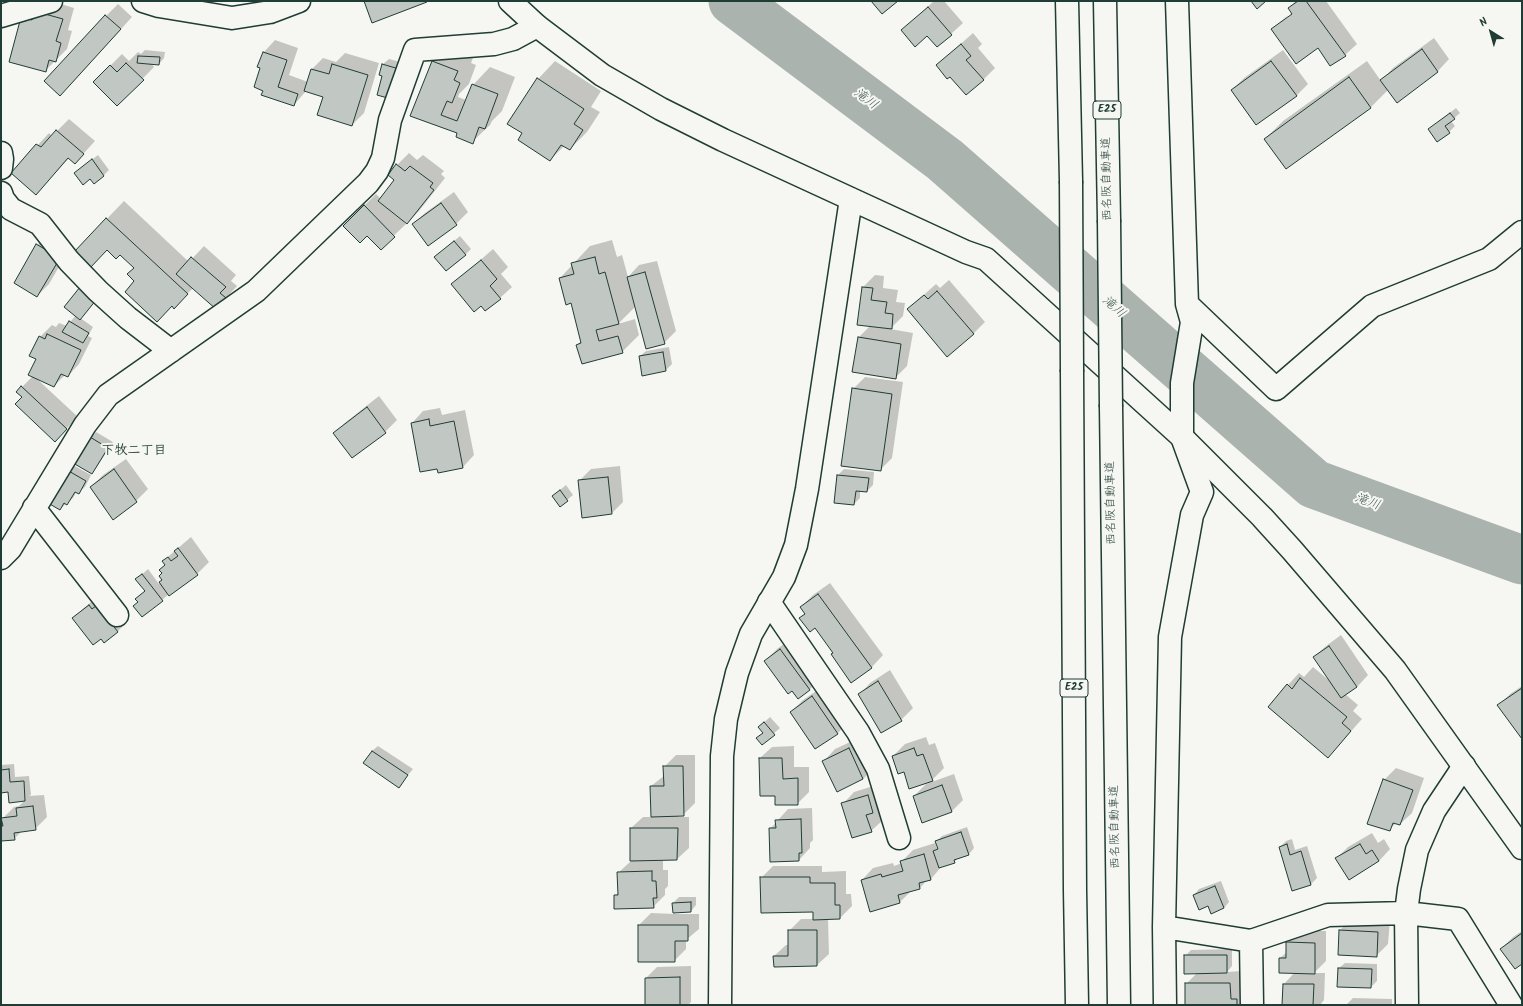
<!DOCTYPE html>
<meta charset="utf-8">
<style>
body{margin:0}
#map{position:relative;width:1523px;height:1006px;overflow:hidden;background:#f6f6f2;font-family:Kalam,sans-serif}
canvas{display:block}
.frame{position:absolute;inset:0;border:2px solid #1f3d34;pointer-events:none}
.north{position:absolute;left:1471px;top:12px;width:40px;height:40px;-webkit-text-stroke:3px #f6f6f2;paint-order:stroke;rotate:323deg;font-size:11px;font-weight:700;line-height:16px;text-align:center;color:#1f3d34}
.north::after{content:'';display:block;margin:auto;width:14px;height:18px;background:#1f3d34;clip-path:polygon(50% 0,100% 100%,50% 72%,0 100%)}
</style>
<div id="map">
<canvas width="1523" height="1006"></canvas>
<div class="frame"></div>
<div class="north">N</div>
</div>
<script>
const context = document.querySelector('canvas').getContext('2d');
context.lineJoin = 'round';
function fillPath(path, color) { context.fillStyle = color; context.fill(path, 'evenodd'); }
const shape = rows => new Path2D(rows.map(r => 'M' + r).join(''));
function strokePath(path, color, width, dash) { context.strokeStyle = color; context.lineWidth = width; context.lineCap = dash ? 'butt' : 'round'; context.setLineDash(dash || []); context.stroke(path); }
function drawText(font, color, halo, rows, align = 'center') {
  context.font = font + ' Kalam,"Klee One",sans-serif'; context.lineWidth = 4; context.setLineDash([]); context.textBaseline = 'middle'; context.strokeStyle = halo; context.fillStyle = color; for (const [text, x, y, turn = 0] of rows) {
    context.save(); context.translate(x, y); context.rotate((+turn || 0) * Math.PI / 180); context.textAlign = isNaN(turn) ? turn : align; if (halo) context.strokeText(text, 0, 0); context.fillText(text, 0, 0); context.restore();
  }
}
fillPath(shape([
 [51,1,74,8,68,30,72,31,67,49,45,71,22,18],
 [934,1,944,1,963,23,951,34,928,35,902,30],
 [1296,1,1326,1,1357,44,1345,55,1318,47,1272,29,1292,12,1289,8],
 [1296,10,1297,12,1284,21,1284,18],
 [118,4,132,17,72,83,106,16],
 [973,33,982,44,978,48,995,68,983,80,950,75,937,65],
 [1434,38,1449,59,1438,71,1397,101,1388,90,1370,108,1265,139,1283,121,1367,61,1381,81,1393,68],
 [275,40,298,48,289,75,308,82,312,69,323,58,336,62,345,53,379,63,364,113,352,125,324,96,306,91,294,105,264,90,262,67,259,66,264,52],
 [450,44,475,53,471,63,476,65,469,84,459,94,458,97,466,100,473,85,490,67,515,77,502,111,492,121,490,125,472,142,459,133,412,115,432,61],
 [145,50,165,52,164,58,159,64,151,63,154,67,117,105,94,82,122,54,129,61,138,52,141,54],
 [1283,50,1308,84,1296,96,1232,90,1244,78],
 [389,59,404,63,396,92,383,75,383,64],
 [555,61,601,91,591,107,600,112,587,132,570,149,564,146,550,160,523,133,538,79],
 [1456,108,1460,113,1451,121,1455,126,1449,132,1429,129],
 [69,119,95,141,75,163,69,158,36,194,12,173,49,133,52,136],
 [409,153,417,160,423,155,444,171,441,174,445,178,419,211,407,223,403,220,403,221,406,224,381,248,367,234,344,226,376,194,381,199,396,180,397,165],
 [98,155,109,170,103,176,91,178,75,173],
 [454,192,468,212,456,224,413,224,425,213],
 [124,201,189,262,204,246,236,275,231,281,237,286,217,308,193,288,174,307,136,281,135,268,120,253,107,249,75,252],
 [49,233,71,246,49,284,37,296,37,245],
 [460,236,471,249,465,255,441,252],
 [612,240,617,257,622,255,628,277,639,265,657,261,676,331,664,343,636,306,618,324,635,319,639,335,622,352,577,345,582,340,571,302,560,278,590,246],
 [493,249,508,267,501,274,512,287,500,298,481,305,453,284],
 [875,275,884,276,883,288,898,290,896,302,905,303,903,316,890,329,913,333,907,366,895,378,859,337,871,325,858,324,863,287],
 [949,280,985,322,973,334,908,309,936,284,940,288],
 [76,315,93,327,88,336,92,338,79,364,68,376,65,375,54,386,36,378,78,417,66,429,17,392,33,376,37,358,40,337,52,325,56,327,59,323,67,326],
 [669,347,672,364,666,370,643,374,640,356,646,351],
 [865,377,903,382,892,458,880,470,853,389],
 [379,396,397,420,385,432,334,433,346,422],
 [440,408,442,415,465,410,474,455,463,467,412,423,423,411],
 [96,432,113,442,97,467,91,473,91,438],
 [126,459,148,489,136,501,91,487,103,475],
 [73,465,91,475,85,487,79,492,77,491,73,498,60,509,49,503],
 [620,466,623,502,612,513,579,481,591,469],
 [844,469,874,472,873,485,867,491,860,490,860,498,854,504,835,502,838,475],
 [566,485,573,495,567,500,553,496],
 [191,537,209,562,197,574,169,594,162,600,139,602,136,599,146,590,137,579,148,569,159,584,163,580,163,573,166,565,163,561],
 [830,583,883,655,872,667,851,682,834,652,815,627,800,618,805,613,801,607,813,595],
 [101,594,109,594,129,620,117,632,101,637,73,618,85,607],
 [1341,635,1368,675,1357,687,1345,694,1358,705,1353,711,1362,719,1328,757,1288,685,1299,673,1304,677,1313,667,1331,682,1314,657,1326,646],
 [792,638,821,678,810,689,798,698,765,661,777,649],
 [890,670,913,708,901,720,859,695,870,683],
 [825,685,849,721,838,733,816,748,791,712,803,700],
 [1522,686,1522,738,1499,705,1510,694],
 [770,717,780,728,762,744,758,738,764,732,759,727],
 [861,737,875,767,863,779,838,791,824,761,835,749],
 [926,737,929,745,935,743,944,768,932,780,904,771,893,756,905,744],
 [378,746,413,769,399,786,372,751],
 [794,746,794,767,809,767,809,792,797,804,776,795,760,758,772,747],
 [676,755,695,755,695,803,683,815,678,815,678,817,689,817,689,848,677,859,663,859,663,870,668,870,668,886,665,889,665,895,653,907,615,896,619,892,618,873,631,861,631,828,643,817,652,817,651,786,665,775,664,767],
 [14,764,15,777,29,776,31,795,29,796,44,795,47,817,35,829,22,831,14,839,1,840,1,823,2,819,14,807,19,806,25,800,9,791,1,792,1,765],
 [1396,768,1424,778,1412,813,1400,824,1396,823,1389,830,1384,780],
 [954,774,963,800,951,812,914,796,926,784],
 [880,784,883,820,871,831,843,804,854,792],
 [812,808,813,840,810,843,810,848,799,860,770,829,788,809],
 [967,827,974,848,969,854,959,857,954,862,942,866,931,879,927,880,920,888,912,890,900,902,862,880,873,868,893,863,894,866,902,863,901,862,913,850,935,843,937,848,938,847,937,841,942,836],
 [1372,833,1378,843,1384,839,1390,849,1379,861,1337,858,1348,847],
 [1292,839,1295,850,1307,846,1317,878,1311,884,1293,890,1280,847,1286,841],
 [773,866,822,866,822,872,846,871,846,894,851,894,852,906,840,918,828,918,829,954,817,965,774,956,786,945,789,945,789,931,801,919,814,919,814,911,761,878],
 [1221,881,1229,902,1224,908,1194,895,1199,889],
 [679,897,696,897,696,905,691,911,674,912,675,914,699,914,699,929,686,940,686,949,674,961,639,925,651,913,674,914,673,903],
 [1352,919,1390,920,1388,944,1376,956,1340,930],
 [1299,931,1326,931,1326,961,1314,973,1325,973,1324,1000,1320,1005,1283,1005,1284,984,1295,972,1280,958,1287,952,1287,943],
 [1522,931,1522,963,1501,949,1513,937],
 [1232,949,1232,966,1227,972,1242,971,1248,998,1241,1005,1186,1005,1186,984,1198,972,1185,956,1191,950],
 [1345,963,1377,964,1377,981,1371,987,1339,968],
 [691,966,691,1002,688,1005,646,1005,646,978,657,967],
 [1353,998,1392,999,1392,1005,1346,1005]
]), '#0003');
strokePath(shape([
 [733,1,945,160,1314,484,1522,560]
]), '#aab3ae', 49);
const building = shape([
 [364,1,427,1,427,2,372,23,364,1],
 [871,1,898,1,882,14,871,1],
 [1251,1,1266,1,1257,9,1251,1],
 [1298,1,1306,1,1346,56,1330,66,1318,48,1296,64,1271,29,1292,14,1288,8,1298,1],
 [928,7,952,35,937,47,927,36,915,47,901,30,928,7],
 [34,11,63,19,56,41,61,43,56,62,49,60,46,72,9,62,21,17,32,20,34,11],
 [105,15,121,29,60,96,44,81,105,15],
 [961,44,971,56,966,60,984,80,966,95,950,77,947,79,936,65,961,44],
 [1422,49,1438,72,1397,103,1380,80,1422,49],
 [263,52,287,60,278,87,298,94,294,106,261,95,263,91,254,87,260,68,257,67,263,52],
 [138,56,160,57,159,65,137,63,138,56],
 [432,61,458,71,454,80,460,83,452,103,447,101,441,115,457,121,472,84,498,94,485,129,479,127,473,144,456,137,457,133,410,116,432,61],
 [1271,61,1297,96,1256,125,1231,90,1271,61],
 [126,63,144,80,117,106,93,82,110,65,117,72,126,63],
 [332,64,368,75,352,126,317,115,323,97,304,91,311,69,329,74,332,64],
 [382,64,399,69,391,99,377,95,382,76,379,75,382,64],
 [1349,77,1371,108,1286,169,1264,139,1349,77],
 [537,78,584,109,574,124,583,130,570,150,561,145,550,161,518,140,522,133,507,124,537,78],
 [1450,113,1455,119,1445,126,1450,133,1437,142,1428,129,1450,113],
 [56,130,84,154,75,164,68,158,36,195,11,173,36,144,41,147,56,130],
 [92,159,104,176,94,184,90,179,83,185,74,173,92,159],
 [396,164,405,171,410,166,433,183,430,187,434,190,407,224,378,201,394,180,388,175,396,164],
 [441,203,457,225,428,246,412,224,441,203],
 [364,205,395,237,381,250,367,236,360,243,343,226,364,205],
 [106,218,188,294,174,309,172,306,157,322,125,292,134,281,127,274,134,268,120,255,116,259,107,250,90,268,74,252,106,218],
 [454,241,466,255,446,271,434,257,454,241],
 [36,244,60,258,37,297,14,283,36,244],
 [191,257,226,287,220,293,226,298,217,310,176,274,191,257],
 [595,257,599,274,605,272,619,324,596,330,599,341,618,336,623,353,582,364,576,345,581,343,571,303,566,305,559,278,574,274,571,263,595,257],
 [481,260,497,279,490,286,501,299,485,311,481,306,474,312,451,284,481,260],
 [645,272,665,344,646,349,627,277,645,272],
 [80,287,96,300,80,320,64,307,80,287],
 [862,287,873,288,871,300,887,302,885,313,893,314,892,329,857,325,862,287],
 [937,291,974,334,947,357,907,309,924,295,928,299,937,291],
 [69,321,89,333,83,343,62,332,69,321],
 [47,334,81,350,68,377,61,374,54,387,28,375,36,359,29,356,39,336,45,339,47,334],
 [858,337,901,344,896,379,852,372,858,337],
 [663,352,666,371,642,376,639,356,663,352],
 [21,386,67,429,55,442,15,404,22,397,16,392,21,386],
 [852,388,892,394,881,471,841,466,852,388],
 [367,407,386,433,352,458,333,433,367,407],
 [429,419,430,426,454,421,463,468,438,473,437,469,420,472,411,423,429,419],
 [90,437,108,448,92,474,73,463,90,437],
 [114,469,137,502,113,520,90,487,114,469],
 [67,470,86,481,79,494,75,492,67,505,64,503,60,510,48,503,67,470],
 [837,475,869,478,867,492,856,491,854,505,834,503,837,475],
 [608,477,612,514,582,518,578,480,608,477],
 [560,490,568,501,560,507,552,496,560,490],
 [178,548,198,575,169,596,159,582,162,580,159,576,162,573,159,570,165,565,162,561,168,557,171,561,178,556,174,551,178,548],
 [142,574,163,601,142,617,133,606,138,602,135,599,145,591,135,579,142,574],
 [818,594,872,668,851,683,831,654,833,653,815,628,810,632,799,618,805,614,800,607,818,594],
 [89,605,92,609,97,605,118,632,104,643,101,639,93,645,72,618,89,605],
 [1329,646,1357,687,1341,698,1313,657,1329,646],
 [780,649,810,690,798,699,792,691,788,694,764,661,780,649],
 [1300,678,1347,717,1342,723,1351,731,1328,758,1268,707,1287,684,1292,689,1300,678],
 [878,681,902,721,881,733,858,694,878,681],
 [1522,688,1522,739,1497,705,1522,688],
 [812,696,838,734,815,749,790,712,812,696],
 [764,722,775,735,762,745,756,738,763,733,758,727,764,722],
 [849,748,863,779,837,792,822,761,849,748],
 [914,748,917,756,923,754,933,781,909,789,904,772,898,774,892,756,914,748],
 [372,751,408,775,399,788,363,763,372,751],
 [759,758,782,758,783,779,798,778,798,805,775,805,775,796,760,796,759,758],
 [663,766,683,766,684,816,651,817,650,786,664,786,663,766],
 [9,769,10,782,24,781,25,801,9,803,8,792,1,793,1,770,9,769],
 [1383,779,1413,790,1400,825,1393,823,1390,831,1367,824,1383,779],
 [942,785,952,812,922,823,913,796,942,785],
 [868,795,873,813,866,815,872,832,852,838,841,803,868,795],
 [33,806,36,830,14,833,15,840,1,841,1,826,3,826,1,818,17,816,16,808,33,806],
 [801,819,802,853,799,853,799,861,770,862,769,828,776,828,775,820,801,819],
 [630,828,678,828,677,860,630,861,630,828],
 [961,832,969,855,954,860,955,863,939,868,933,851,938,849,935,841,961,832],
 [1287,844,1290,855,1301,851,1311,885,1292,891,1279,847,1287,844],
 [1360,844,1366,854,1372,850,1379,861,1349,880,1335,858,1360,844],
 [924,854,931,880,919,883,920,889,898,895,900,903,870,912,861,880,881,874,882,877,903,871,900,861,924,854],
 [652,871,652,881,656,881,657,898,653,898,654,908,614,909,614,895,618,895,617,872,652,871],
 [760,877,810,877,810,883,835,883,835,905,840,905,840,919,813,920,813,912,761,913,760,877],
 [1215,886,1224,908,1211,914,1208,906,1199,910,1193,895,1215,886],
 [691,902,691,912,673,913,672,903,691,902],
 [638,925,688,925,688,941,675,941,675,962,638,962,638,925],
 [788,930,817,930,817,966,774,967,773,956,788,956,788,930],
 [1339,930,1378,932,1377,957,1338,955,1339,930],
 [1522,933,1522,964,1515,969,1500,949,1522,933],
 [1286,942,1315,943,1315,974,1279,973,1279,958,1286,958,1286,942],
 [1184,955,1227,955,1227,973,1184,974,1184,955],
 [1338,968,1372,969,1371,988,1337,987,1338,968],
 [680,977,680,1005,645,1005,645,978,680,977],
 [1185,983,1230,983,1231,999,1237,999,1237,1005,1185,1005,1185,983],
 [1283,984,1314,984,1313,1005,1282,1005,1283,984]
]);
fillPath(building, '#c1c8c3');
strokePath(building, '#1f3d34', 1);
const minor = shape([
 [143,1,159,6,232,18,270,12,299,1],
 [1,16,51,1],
 [1,153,2,159,1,168],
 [1,193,3,199,11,209,40,224,69,261,98,291,128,318,171,351],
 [1187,304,1276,389,1372,306,1489,259,1522,232],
 [34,508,117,615],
 [1,558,10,549,85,425,108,395,256,291,368,183,377,171,383,158,390,120,415,50,494,44,513,39,537,26],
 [769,602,858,732,878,769,899,838],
 [1164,927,1251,941,1328,915,1406,913,1458,919,1511,1005],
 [1251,941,1252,1005],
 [1165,1005,1164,927,1170,637,1192,515,1202,492,1182,437,1182,383,1192,322,1187,304,1177,1],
 [1407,1005,1406,913,1409,889,1417,850,1434,811,1464,766]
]);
const tertiary = shape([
 [510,1,537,26,602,75,661,109,723,140,966,252,986,259,1182,437,1262,517,1292,550,1395,670,1522,848],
 [720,1005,722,756,726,719,737,673,751,634,784,577,796,545,807,489,851,199]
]);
const motorway = shape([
 [1067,1,1071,181],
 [1105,1,1109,220],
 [1072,372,1075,890,1077,1005],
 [1111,407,1119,1005]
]);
strokePath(minor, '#1f3d34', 25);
strokePath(tertiary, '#1f3d34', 25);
strokePath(motorway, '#1f3d34', 25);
strokePath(minor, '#f6f6f2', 22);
strokePath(tertiary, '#f6f6f2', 22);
strokePath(motorway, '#f6f6f2', 22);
const motorwayBridge = shape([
 [1071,181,1072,372],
 [1109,220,1111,407]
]);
strokePath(motorwayBridge, '#1f3d34', 25, []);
strokePath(motorwayBridge, '#f6f6f2', 22);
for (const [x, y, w] of [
 [1107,110,28],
 [1074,688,28]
]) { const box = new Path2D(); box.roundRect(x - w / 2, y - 9, w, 18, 3); context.fillStyle = '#f6f6f2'; context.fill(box); strokePath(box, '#1f3d34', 1); }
drawText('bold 11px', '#1f3d34', null, [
 ["E25",1107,110],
 ["E25",1074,688]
]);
drawText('12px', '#1f3d34', '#f6f6f2', [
 ["西名阪自動車道",1108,179,-91],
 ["西名阪自動車道",1112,503,-91],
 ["西名阪自動車道",1116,827,-91]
]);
drawText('italic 13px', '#425a52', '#f6f6f2', [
 ["滝川",865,100,37],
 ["滝川",1113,308,41],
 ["滝川",1367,503,20]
]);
drawText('bold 13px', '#1f3d34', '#f6f6f2', [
 ["下牧二丁目",134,452]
]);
</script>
